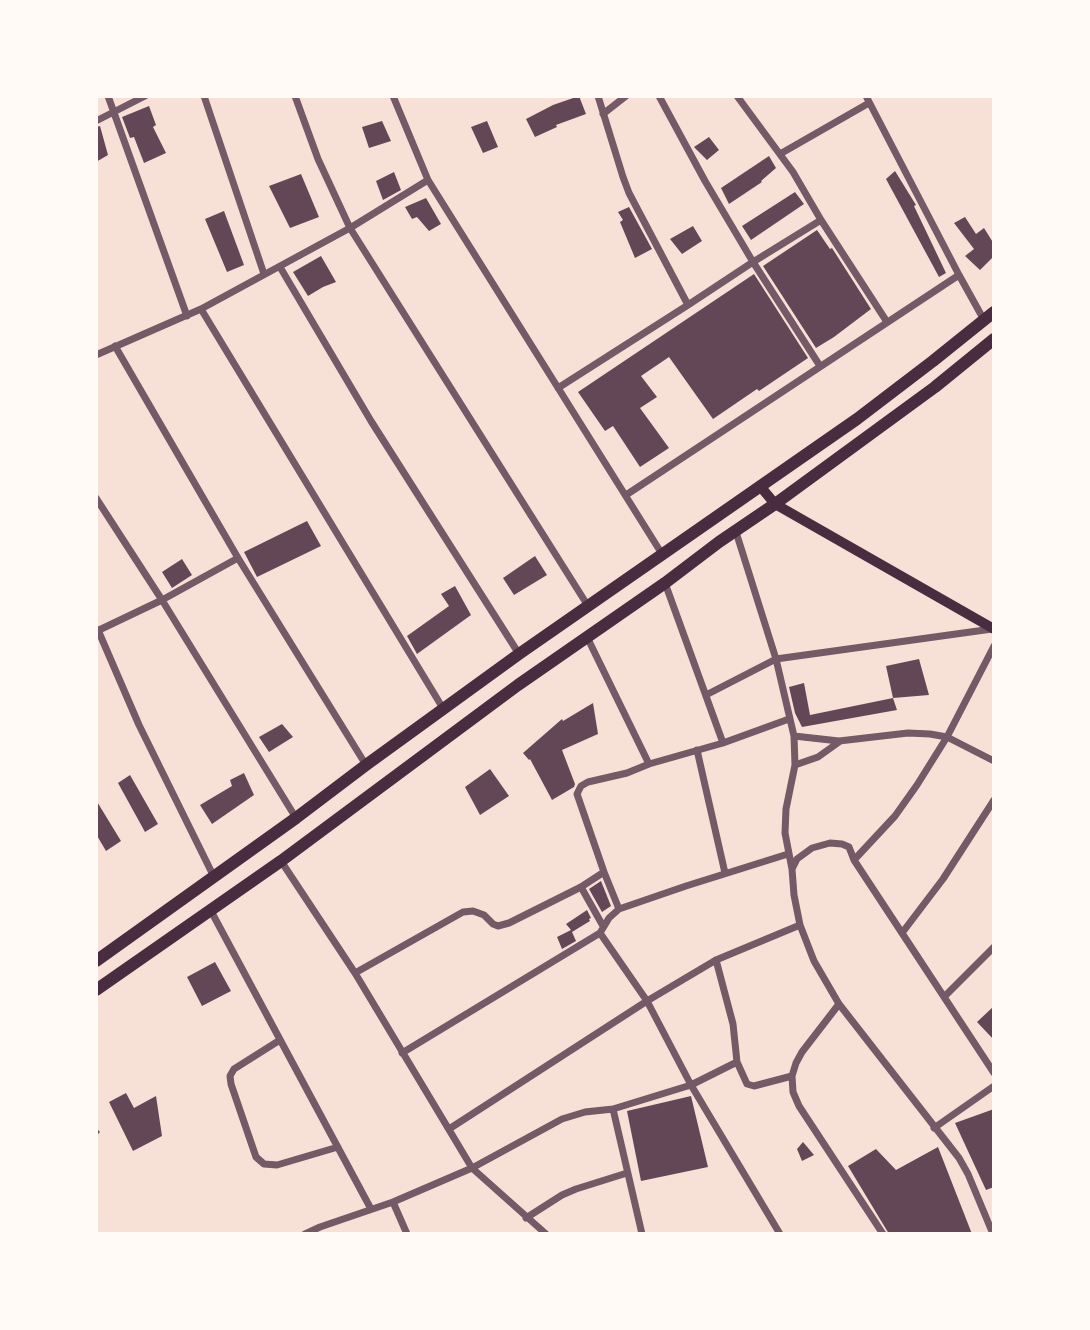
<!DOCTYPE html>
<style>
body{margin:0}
#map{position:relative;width:1090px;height:1330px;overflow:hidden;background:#f7e1d7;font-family:"Nunito Sans",sans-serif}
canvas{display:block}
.frame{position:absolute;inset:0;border:98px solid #fffaf5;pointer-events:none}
</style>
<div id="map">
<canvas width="1090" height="1330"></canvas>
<div class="frame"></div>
</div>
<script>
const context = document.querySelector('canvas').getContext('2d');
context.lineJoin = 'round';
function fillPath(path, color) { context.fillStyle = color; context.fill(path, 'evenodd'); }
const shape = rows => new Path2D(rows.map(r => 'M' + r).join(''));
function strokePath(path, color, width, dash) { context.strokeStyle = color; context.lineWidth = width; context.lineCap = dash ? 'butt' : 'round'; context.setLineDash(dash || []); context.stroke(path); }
fillPath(shape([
 [579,96,586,114,556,125,557,127,535,137,526,119,553,105],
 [149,106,156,125,153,127,166,153,144,163,134,137,130,138,122,117],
 [382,121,391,141,369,148,362,127],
 [487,121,498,147,483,153,471,127],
 [100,126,108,155,96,162,96,127],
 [709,137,719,150,707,160,694,147],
 [769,156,776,168,761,181,762,182,729,204,721,188],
 [895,171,916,205,914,206,946,273,939,277,886,179],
 [394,172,401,190,383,200,376,181],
 [301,174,319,217,290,228,269,186],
 [795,192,804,204,751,240,742,226],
 [426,198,441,224,429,231,417,217,412,219,405,207],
 [629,207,652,249,635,258,620,222,623,220,618,212],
 [224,211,244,265,227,272,205,219],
 [965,217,976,234,984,228,994,244,994,256,980,270,965,256,974,249,954,223],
 [693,226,702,241,682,254,670,239],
 [817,230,830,249,832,248,871,309,834,337,816,348,763,266],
 [321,256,336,282,323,287,308,296,293,272],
 [754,274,808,358,759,391,757,389,713,419,669,357,641,376,657,397,640,408,669,448,640,467,613,426,605,431,578,392],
 [307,521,321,546,257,577,244,552],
 [535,556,547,575,514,595,503,578],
 [182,559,192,575,172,588,162,572],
 [455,586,471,615,417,654,407,636,449,606,441,594],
 [919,659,929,695,893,698,886,666],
 [804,683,810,715,893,698,897,710,802,727,795,713,789,687],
 [593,703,598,734,562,750,575,784,574,787,552,800,530,759,529,760,523,753,562,719,563,721],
 [282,724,293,737,269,752,259,737],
 [490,769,509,796,480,815,465,787],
 [244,773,254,795,212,824,200,805,232,786,230,780],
 [130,775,158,824,145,832,118,783],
 [96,800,121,841,106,851,96,834],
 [601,881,611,906,602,912,589,889],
 [587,910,591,918,589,919,590,921,572,932,576,941,562,949,557,937,571,930,566,924],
 [215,962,231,991,202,1006,187,977],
 [994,1006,994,1040,977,1022],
 [126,1093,134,1108,156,1096,162,1136,133,1151,109,1102],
 [691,1096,708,1167,641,1181,627,1111],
 [994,1109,994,1187,986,1190,955,1123],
 [803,1142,814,1155,802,1161,797,1149],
 [938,1147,972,1234,889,1234,848,1166,876,1149,896,1170]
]), '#644757');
strokePath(shape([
 [96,1133,98,1132]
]), '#755966', 3.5);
strokePath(shape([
 [108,96,187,316],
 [204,96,264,274],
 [295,96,318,159,350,228,588,606],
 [393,96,428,180,662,554],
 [659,96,705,181,753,262,820,366],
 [737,96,793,172,821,220,887,322],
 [866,96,959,275,984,320],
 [603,114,626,96],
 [96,121,145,96],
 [780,154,869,103],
 [280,267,371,421,519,654],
 [688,305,753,262,821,220],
 [201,309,444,710],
 [115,346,238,558,366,765],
 [96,355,201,309,350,228,428,180],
 [558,388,688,305,629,193,623,177,598,96],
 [626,495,959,275],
 [96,498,162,600,296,818],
 [736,532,776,659,794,736,795,765,786,809,785,833,792,869],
 [665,583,723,743],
 [98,630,139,725,214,877],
 [97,631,162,600,238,558],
 [587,637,649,764,627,773,588,782,581,786,577,794,604,872,619,909],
 [706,695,776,659,992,629],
 [794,736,839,741,908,733,930,734,947,737,994,761],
 [697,750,725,873],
 [649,764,723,743,789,719],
 [795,765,818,757,839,742],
 [854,860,895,816,917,785,947,737,994,646],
 [281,861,355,973,472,1168,546,1234],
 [581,887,603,926],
 [211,911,371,1209],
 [600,933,647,1001,691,1085,780,1234],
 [902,933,943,879,994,800],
 [716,960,733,1024,737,1062,747,1084,754,1086,792,1076],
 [355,973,463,912,473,911,484,915,493,924,498,926,509,923,581,887,604,872],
 [944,997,994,947],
 [839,1004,802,1052,796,1063,792,1076,793,1092,799,1106,883,1234],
 [280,1040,234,1069,230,1076,231,1084,256,1157,264,1164,277,1165,338,1147],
 [402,1053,600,933,609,918,619,909,686,886,788,854],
 [613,1109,642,1234],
 [934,1128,994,1086],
 [449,1129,647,1001,716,960,800,925],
 [393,1202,407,1234],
 [526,1218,562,1195,576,1189,627,1173],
 [305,1234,320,1227,393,1202,472,1168,562,1119,585,1112,613,1109,691,1085,737,1062],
 [993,1234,968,1174,959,1158,839,1004,814,961,800,925,794,895,792,869,797,859,812,848,830,843,842,844,849,847,854,860,994,1073]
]), '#755966', 7);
strokePath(shape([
 [760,486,775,504,994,629]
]), '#4a2c40', 10);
strokePath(shape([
 [96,961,296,818,366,765,519,654,857,419,933,361,994,312],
 [96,990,281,861,518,685,665,583,719,542,775,504,935,387,994,339]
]), '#4a2c40', 12);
</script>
